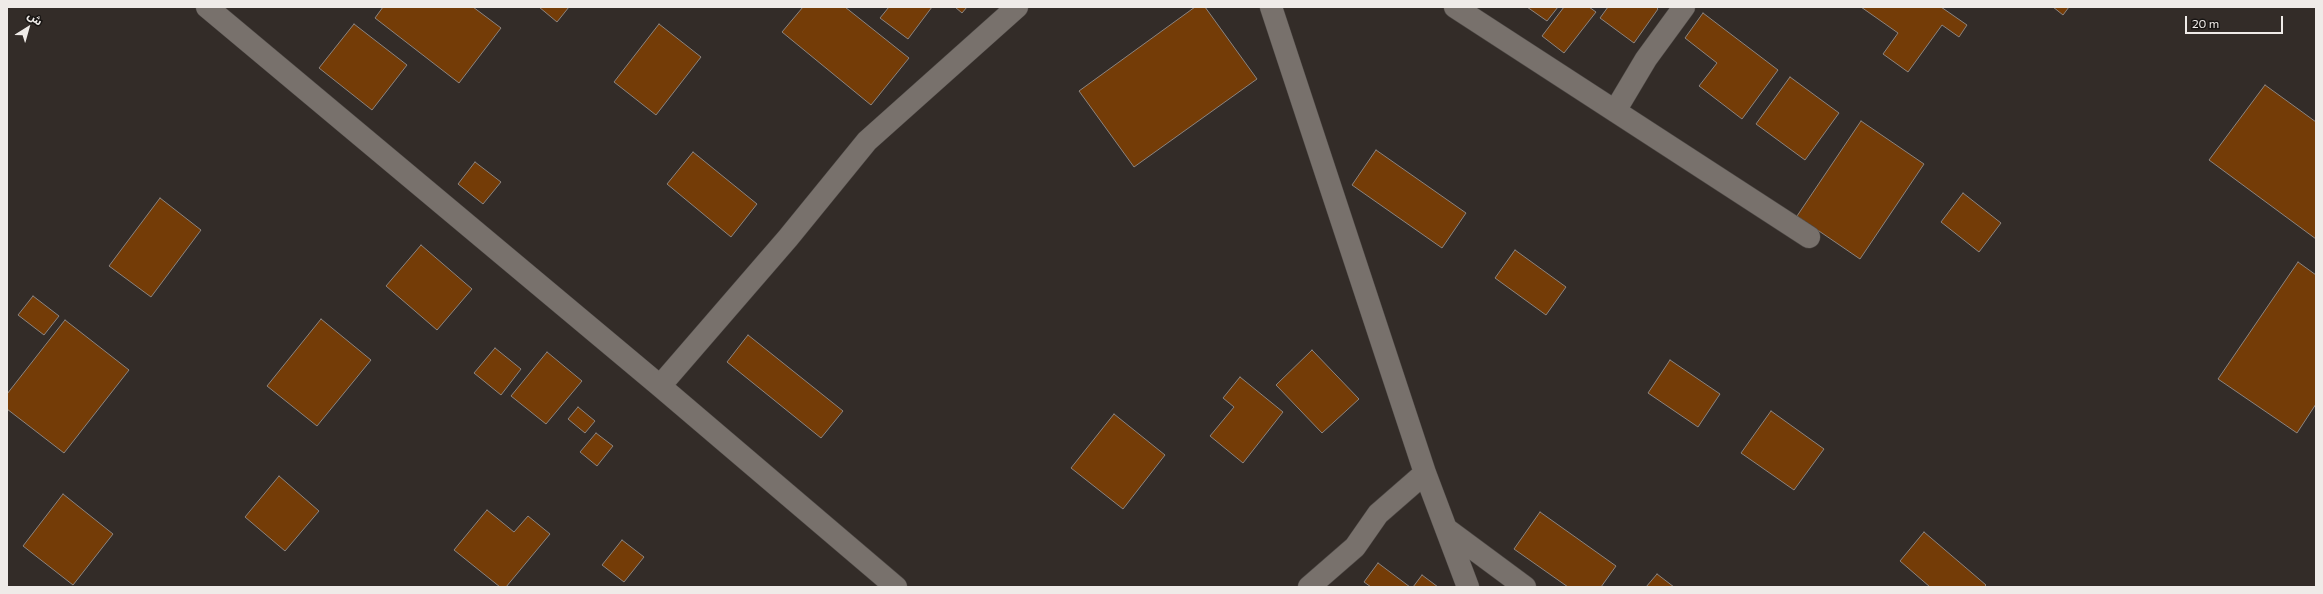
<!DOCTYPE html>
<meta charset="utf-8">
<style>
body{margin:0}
#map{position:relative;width:2323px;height:594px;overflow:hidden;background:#332c28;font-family:Commissioner,"Noto Sans Arabic",sans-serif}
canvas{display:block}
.frame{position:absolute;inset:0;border:8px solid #efebe8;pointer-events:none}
.north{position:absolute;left:8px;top:8px;width:40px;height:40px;-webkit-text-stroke:3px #181513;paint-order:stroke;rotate:37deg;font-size:11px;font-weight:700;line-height:16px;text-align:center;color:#efebe8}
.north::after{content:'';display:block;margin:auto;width:14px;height:18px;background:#efebe8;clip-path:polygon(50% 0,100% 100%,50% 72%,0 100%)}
.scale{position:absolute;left:2185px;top:16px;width:98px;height:18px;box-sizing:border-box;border:2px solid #efebe8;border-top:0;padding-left:5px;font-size:12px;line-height:14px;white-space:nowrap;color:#efebe8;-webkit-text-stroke:3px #181513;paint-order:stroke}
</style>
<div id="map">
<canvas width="2323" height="594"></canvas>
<div class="frame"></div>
<div class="north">ش</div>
<div class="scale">20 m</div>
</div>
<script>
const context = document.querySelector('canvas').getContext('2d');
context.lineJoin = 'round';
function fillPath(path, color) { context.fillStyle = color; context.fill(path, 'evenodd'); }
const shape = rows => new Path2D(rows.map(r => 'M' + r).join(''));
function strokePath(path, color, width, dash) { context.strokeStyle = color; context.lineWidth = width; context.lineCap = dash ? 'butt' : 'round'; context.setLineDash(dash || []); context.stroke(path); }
const building = shape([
 [383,7,473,7,501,28,459,83,375,18,383,7],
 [539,7,569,7,557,22,539,7],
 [803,7,845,7,909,58,871,105,782,32,803,7],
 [889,7,932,7,908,39,880,18,889,7],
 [955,7,967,7,962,13,955,7],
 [1195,7,1205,7,1257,79,1134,167,1079,91,1195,7],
 [1527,7,1558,7,1547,21,1527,7],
 [1564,7,1589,7,1596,12,1564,53,1542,36,1564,7],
 [1608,7,1656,7,1658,9,1634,43,1600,18,1608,7],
 [1861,7,1941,7,1967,25,1959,37,1942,25,1908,72,1883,54,1898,33,1861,7],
 [2053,7,2069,7,2063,15,2053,7],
 [1703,13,1778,70,1742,119,1699,86,1717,63,1685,38,1703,13],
 [354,24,407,65,372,110,319,68,354,24],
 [659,24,701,57,656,115,614,82,659,24],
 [1790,77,1839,113,1805,160,1756,124,1790,77],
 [2265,85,2316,122,2316,239,2209,160,2265,85],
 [1861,121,1924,164,1860,259,1797,216,1861,121],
 [1376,150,1466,213,1442,248,1352,185,1376,150],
 [693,152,757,204,731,237,667,184,693,152],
 [475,162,501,182,483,204,458,184,475,162],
 [1963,193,2001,223,1979,252,1941,222,1963,193],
 [160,198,201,230,151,297,109,266,160,198],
 [421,245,472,289,437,330,386,286,421,245],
 [1515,250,1566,287,1546,315,1495,278,1515,250],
 [2298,262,2316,275,2316,404,2297,433,2218,379,2298,262],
 [33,296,59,316,44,335,18,315,33,296],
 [321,319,371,360,317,426,267,386,321,319],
 [65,320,129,370,64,453,7,409,7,394,65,320],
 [748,335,843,411,821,438,727,362,748,335],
 [495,348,521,369,501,395,474,373,495,348],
 [1312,350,1359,399,1322,433,1276,385,1312,350],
 [547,352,582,381,546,424,511,396,547,352],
 [1670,360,1720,394,1698,427,1648,393,1670,360],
 [1240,377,1283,412,1243,463,1210,436,1234,407,1223,398,1240,377],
 [578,407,595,421,585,433,568,419,578,407],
 [1771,411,1824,449,1794,490,1741,453,1771,411],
 [1114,414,1165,455,1123,509,1071,468,1114,414],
 [596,433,613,446,597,466,580,452,596,433],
 [279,476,319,511,285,551,245,517,279,476],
 [63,494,113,534,73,585,23,546,63,494],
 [487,510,514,532,528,516,550,534,506,587,500,587,454,550,487,510],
 [1540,512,1616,566,1601,587,1568,587,1514,549,1540,512],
 [1924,532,1986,585,1984,587,1930,587,1900,561,1924,532],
 [622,540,644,557,624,582,602,565,622,540],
 [1378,563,1410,587,1371,587,1364,582,1378,563],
 [1657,574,1674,587,1646,587,1657,574],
 [1422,575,1438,587,1413,587,1422,575]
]);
fillPath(building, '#743c07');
strokePath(building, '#8c847f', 1);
const street = shape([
 [207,7,660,386,896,587],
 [1271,7,1425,473,1468,587],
 [1455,7,1809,237],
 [1615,111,1646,59,1684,7],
 [660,386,788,238,867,141,1017,7],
 [1448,530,1525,587],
 [1309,587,1355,547,1378,514,1425,473]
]);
strokePath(street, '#4d4845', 23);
strokePath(street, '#78716c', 22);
</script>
